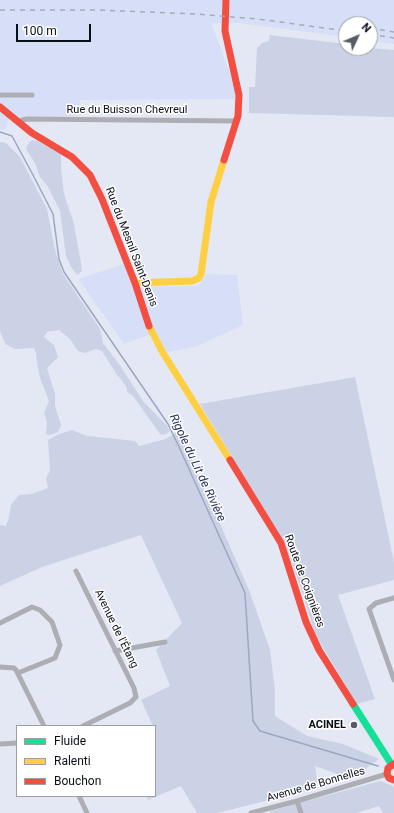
<!DOCTYPE html>
<meta charset="utf-8">
<style>
body{margin:0}
#map{position:relative;width:394px;height:813px;overflow:hidden;background:#e3e8f4;font-family:Roboto,sans-serif}
canvas{display:block}
.legend{position:absolute;left:16px;top:725px;width:140px;height:72px;box-sizing:border-box;background:#fff;border:1px solid #9d9fa3;margin:0;padding:5px 7px;list-style:none;font-size:12px;color:#0b0f18}
.legend li{display:flex;align-items:center;gap:8px;height:20px}
.legend b{width:20px;border:1px solid #9d9fa3}
.north{position:absolute;left:338px;top:16px;width:40px;height:40px;box-sizing:border-box;background:#fff;border:1px solid #9d9fa3;border-radius:50%;rotate:46deg;font-size:11px;font-weight:700;line-height:16px;text-align:center;color:#0b0f18}
.north::after{content:'';display:block;margin:auto;width:14px;height:18px;background:#575b65;clip-path:polygon(50% 0,100% 100%,50% 72%,0 100%)}
.scale{position:absolute;left:16px;top:24px;width:75px;height:18px;box-sizing:border-box;border:2px solid #0b0f18;border-top:0;padding-left:5px;font-size:12px;line-height:14px;white-space:nowrap;color:#0b0f18;-webkit-text-stroke:3px #fff;paint-order:stroke}
</style>
<div id="map">
<canvas width="394" height="813"></canvas>
<ul class="legend">
<li><b style="height:5px;background:#16e098"></b>Fluide</li>
<li><b style="height:5px;background:#ffcf43"></b>Ralenti</li>
<li><b style="height:5px;background:#f24e42"></b>Bouchon</li>
</ul>
<div class="north">N</div>
<div class="scale">100 m</div>
</div>
<script>
const context = document.querySelector('canvas').getContext('2d');
context.lineJoin = 'round';
function fillPath(path, color) { context.fillStyle = color; context.fill(path, 'evenodd'); }
const shape = rows => new Path2D(rows.map(r => 'M' + r).join(''));
function strokePath(path, color, width, dash) { context.strokeStyle = color; context.lineWidth = width; context.lineCap = dash ? 'butt' : 'round'; context.setLineDash(dash || []); context.stroke(path); }
function drawText(font, color, halo, rows, align = 'center') {
  context.font = font + ' Roboto,sans-serif'; context.lineWidth = 3; context.setLineDash([]); context.textBaseline = 'middle'; context.strokeStyle = halo; context.fillStyle = color; for (const [text, x, y, turn = 0] of rows) {
    context.save(); context.translate(x, y); context.rotate((+turn || 0) * Math.PI / 180); context.textAlign = isNaN(turn) ? turn : align; if (halo) context.strokeText(text, 0, 0); context.fillText(text, 0, 0); context.restore();
  }
}
fillPath(shape([
 [0,0,394,0,394,44,370,41,370,24,346,24,346,37,239,23,211,23,236,89,236,99,80,100,80,116,9,118,5,130,0,129],
 [124,264,133,287,198,286,203,280,206,274,237,275,243,325,195,347,167,352,156,332,124,344,78,279]
]), '#d6dff7');
fillPath(shape([
 [270,35,346,44,346,48,370,48,394,50,394,117,249,113,249,87,255,87,257,48,262,43,269,41],
 [32,140,37,141,61,154,61,169,64,194,74,224,81,263,82,271,77,275,71,267,66,256,60,211,48,187,40,177,35,163,26,149,28,144],
 [0,142,6,143,20,157,47,209,55,250,63,274,100,329,103,343,119,364,143,401,167,426,170,431,164,435,160,434,133,396,127,392,127,388,121,379,117,375,102,351,96,349,85,353,78,351,70,339,59,330,47,332,44,337,54,345,58,357,47,368,55,394,55,406,61,425,58,432,50,435,46,434,47,422,44,413,49,401,40,378,37,363,36,353,34,348,15,349,5,344,0,331],
 [355,377,394,562,394,580,338,595,375,699,357,704,315,634,303,595,285,543,200,404],
 [72,430,87,436,135,441,139,446,166,439,179,430,249,590,270,650,275,690,275,716,307,736,343,744,379,759,351,779,315,766,318,788,217,813,197,813,181,786,148,800,146,796,155,796,155,726,153,726,141,700,170,686,156,650,182,623,141,535,42,567,0,586,0,525,6,526,9,517,11,505,19,495,32,494,48,488,46,478,50,471,48,440,59,434],
 [380,781,393,786,394,788,394,813,383,813,379,806,356,813,270,813,270,811]
]), '#cbd2e5');
strokePath(shape([
 [0,132,12,136,33,175,53,214,59,259,64,272,168,424,180,449,245,593,253,721,260,731,378,766]
]), '#9ca7c2', 1.5);
strokePath(shape([
 [0,95,32,95],
 [19,123,22,120,27,119,236,121],
 [76,571,134,688,136,697,130,703,83,726],
 [394,598,376,603,369,609,394,680],
 [0,623,32,607,40,610,52,622,60,645,55,658,18,673],
 [115,651,165,642],
 [0,667,14,668,16,670,44,726],
 [0,744,17,743],
 [79,796,87,813],
 [297,801,301,813],
 [251,813,297,801,387,774]
]), '#adaeb3', 5);
strokePath(shape([
 [353,704,392,765]
]), '#16e098', 7);
strokePath(shape([
 [135,283,192,281,199,278,201,274,211,202,224,160],
 [149,326,163,353,230,460]
]), '#ffcf43', 7);
strokePath(shape([
 [0,107,32,133,72,157,90,175,102,199,135,283,149,326],
 [224,160,238,116,239,95,225,31,226,0],
 [230,460,281,543,306,622,319,650,353,704],
 [394,764,388,768,387,774,389,778,394,780]
]), '#f24e42', 7);
strokePath(shape([
 [0,10,98,10,196,14,258,19,346,31],
 [370,28,394,32],
 [370,34,394,38]
]), '#a8abb2', 1.5, [5, 5]);
for (const [x, y, r, color] of [
 [354,725,4,"#575b65"]
]) { const dot = new Path2D(); dot.arc(x, y, r, 0, 2 * Math.PI); context.fillStyle = color; context.fill(dot); strokePath(dot, '#fff', 1.5); }
drawText('11px', '#0b0f18', '#fff', [
 ["Rue du Buisson Chevreul",127,110],
 ["Rue du Mesnil Saint-Denis",131,247,69],
 ["Route de Coignières",304,581,70],
 ["Avenue de l'Étang",116,629,64],
 ["Avenue de Bonnelles",316,785,-16]
]);
drawText('bold 11px', '#0b0f18', '#fff', [
 ["ACINEL",346,725]
], 'right');
drawText('italic 12px', '#23315f', '#fff', [
 ["Rigole du Lit de Rivière",197,468,65]
]);
</script>
